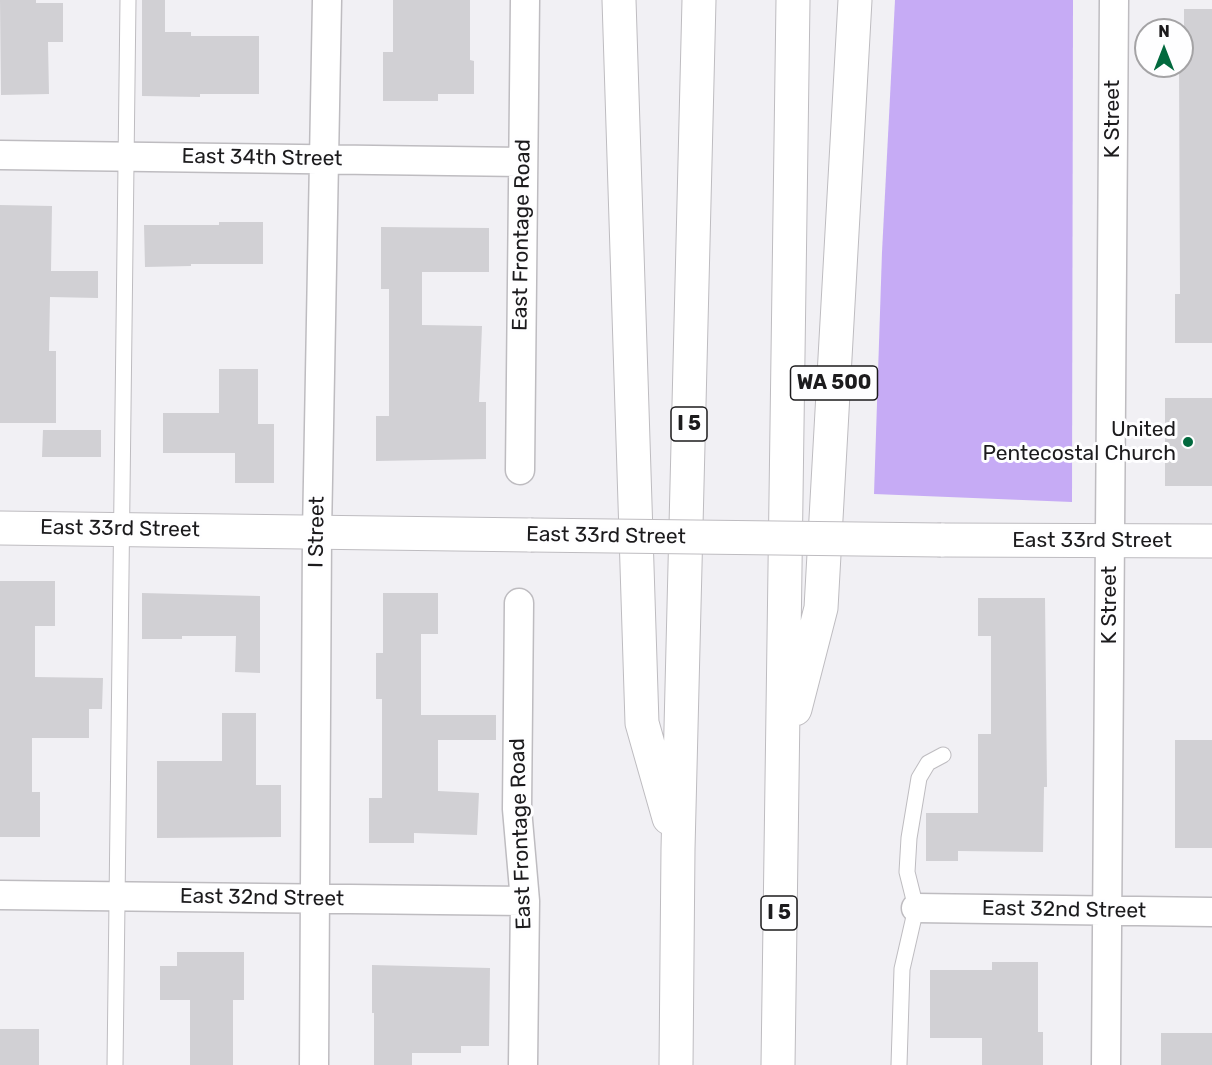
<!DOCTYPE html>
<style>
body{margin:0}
#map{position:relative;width:1212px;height:1065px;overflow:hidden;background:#f1f0f4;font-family:Rubik,sans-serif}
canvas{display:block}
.north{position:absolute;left:1134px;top:18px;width:60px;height:60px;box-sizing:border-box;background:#fefeff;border:2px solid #a4a3a5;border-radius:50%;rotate:0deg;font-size:16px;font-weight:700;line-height:24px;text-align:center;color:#1c1b1d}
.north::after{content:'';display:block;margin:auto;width:21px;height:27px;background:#02693e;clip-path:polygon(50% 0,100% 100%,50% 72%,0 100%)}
</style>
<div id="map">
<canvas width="1212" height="1065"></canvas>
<div class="north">N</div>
</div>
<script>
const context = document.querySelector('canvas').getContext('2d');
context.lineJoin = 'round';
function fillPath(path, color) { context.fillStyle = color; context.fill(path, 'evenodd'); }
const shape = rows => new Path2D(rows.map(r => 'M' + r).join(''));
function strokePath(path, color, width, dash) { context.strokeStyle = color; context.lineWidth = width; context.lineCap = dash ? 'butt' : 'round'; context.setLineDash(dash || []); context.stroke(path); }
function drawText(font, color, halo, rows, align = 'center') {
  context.font = font + ' Rubik,sans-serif'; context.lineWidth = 6; context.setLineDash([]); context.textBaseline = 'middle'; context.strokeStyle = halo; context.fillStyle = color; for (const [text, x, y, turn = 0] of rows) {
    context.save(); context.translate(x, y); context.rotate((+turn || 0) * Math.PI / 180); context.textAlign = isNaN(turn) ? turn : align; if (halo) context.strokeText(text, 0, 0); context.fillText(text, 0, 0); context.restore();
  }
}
fillPath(shape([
 [895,0,1073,0,1072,502,874,494,882,252]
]), '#c6abf5');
fillPath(shape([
 [0,0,36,0,36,3,63,3,63,42,48,42,49,94,1,95],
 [142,0,165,0,165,32,191,32,191,36,259,36,259,94,200,94,200,97,142,96],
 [393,0,470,0,470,60,474,61,474,94,438,94,438,101,383,101,383,52,393,52],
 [1184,9,1212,9,1212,343,1175,343,1175,294,1180,294,1179,69,1184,69],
 [0,205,52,206,51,271,98,271,98,298,50,297,49,351,56,351,56,423,0,423],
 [219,222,263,222,263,264,191,264,191,266,145,267,144,225,219,225],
 [381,227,489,228,489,272,422,272,422,325,482,326,479,402,486,402,486,459,376,461,376,416,389,416,389,289,381,289],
 [219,369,258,369,258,424,274,424,274,483,235,483,235,453,163,453,163,413,219,413],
 [1165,398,1212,398,1212,486,1165,486],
 [43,430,101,430,101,457,42,457],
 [0,581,55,581,55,626,35,626,35,677,103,678,102,709,89,709,89,738,32,738,32,792,40,792,40,837,0,837],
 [142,593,260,596,260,673,235,672,236,636,182,636,182,639,142,639],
 [383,593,438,593,438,634,421,634,421,715,496,715,496,740,438,740,438,791,479,793,477,835,414,833,414,843,369,843,369,798,382,798,382,699,376,699,376,653,383,653],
 [978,598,1045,598,1047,787,1044,787,1043,852,958,851,958,861,926,861,926,813,978,813,978,734,991,734,991,636,978,636],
 [222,713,256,713,256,785,281,785,281,837,157,838,157,761,222,761],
 [1175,740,1212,740,1212,848,1175,848],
 [177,952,244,952,244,1000,233,1000,233,1065,190,1065,190,1000,160,1000,160,966,177,966],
 [992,962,1038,962,1038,1032,1043,1032,1043,1065,982,1065,982,1038,930,1038,930,970,992,970],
 [372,965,490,968,489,1046,461,1046,461,1053,412,1053,412,1065,374,1065,374,1013,372,1013],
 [0,1029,39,1029,39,1065,0,1065],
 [1161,1033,1212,1033,1212,1065,1161,1065]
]), '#d1d0d4');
const service = shape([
 [115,1065,128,0],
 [899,1065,902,969,916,908,907,872,909,838,919,778,928,763,943,755]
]);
const minor = shape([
 [0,155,523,162],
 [520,470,525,0],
 [519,603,517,809,525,901,523,1065],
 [0,895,525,901],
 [916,908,1212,912],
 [314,1065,317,533,327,0],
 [1106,1065,1114,0]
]);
const tertiary = shape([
 [0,528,531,535],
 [941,540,1212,541]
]);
const motorway = shape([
 [619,0,642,723,669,818],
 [795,709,821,608,855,0],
 [676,1065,678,849,699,0],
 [778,1065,793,0]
]);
strokePath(service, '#bebcc0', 17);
strokePath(minor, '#bebcc0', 31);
strokePath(tertiary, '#bebcc0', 35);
strokePath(motorway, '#bebcc0', 35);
strokePath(service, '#fff', 15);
strokePath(minor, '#fff', 28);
strokePath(tertiary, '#fff', 33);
strokePath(motorway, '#fff', 33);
const tertiaryBridge = shape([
 [531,535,941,540]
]);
strokePath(tertiaryBridge, '#bebcc0', 35, []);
strokePath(tertiaryBridge, '#fff', 33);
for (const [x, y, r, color] of [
 [1188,442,6,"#02693e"]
]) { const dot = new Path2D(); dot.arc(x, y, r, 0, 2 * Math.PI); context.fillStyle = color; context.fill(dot); strokePath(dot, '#fefeff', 2); }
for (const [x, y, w] of [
 [834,383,87],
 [689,424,36],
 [779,913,36]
]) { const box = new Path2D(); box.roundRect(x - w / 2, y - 17, w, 34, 4.5); context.fillStyle = '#fefeff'; context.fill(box); strokePath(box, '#1c1b1d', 1.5); }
drawText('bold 20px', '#1c1b1d', null, [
 ["WA 500",834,383],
 ["I 5",689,424],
 ["I 5",779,913]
]);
drawText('21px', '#1c1b1d', '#fefeff', [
 ["K Street",1113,119,-90],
 ["East 34th Street",262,158,1],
 ["East Frontage Road",522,235,-89],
 ["East 33rd Street",120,529,1],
 ["I Street",317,532,-89],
 ["East 33rd Street",606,536,1],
 ["East 33rd Street",1092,541],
 ["K Street",1110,605,-90],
 ["East Frontage Road",521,834,-92],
 ["East 32nd Street",262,898,1],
 ["East 32nd Street",1064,910,1]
]);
drawText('21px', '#1c1b1d', '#fefeff', [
 ["United",1176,430],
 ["Pentecostal Church",1176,454]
], 'right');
</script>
